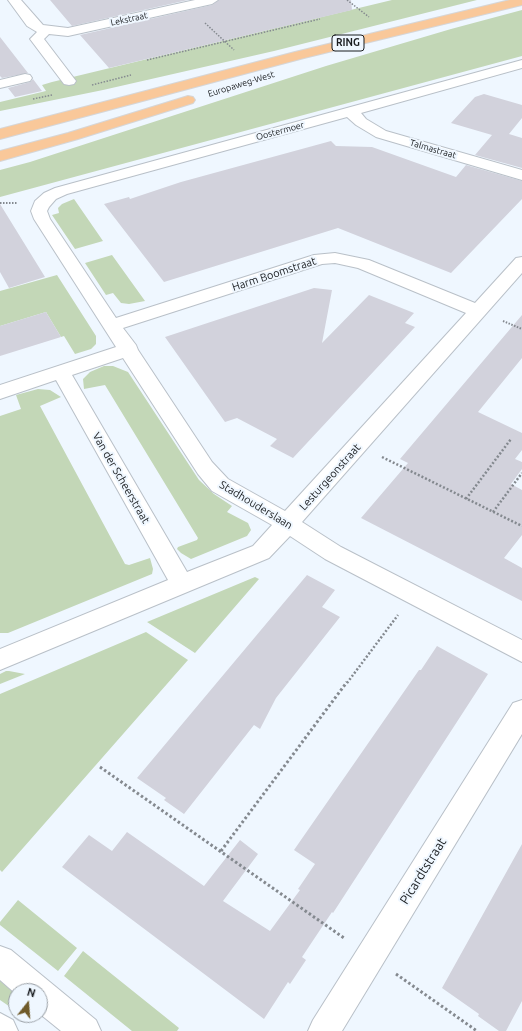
<!DOCTYPE html>
<style>
body{margin:0}
#map{position:relative;width:522px;height:1031px;overflow:hidden;background:#eff7ff;font-family:Ubuntu,sans-serif}
canvas{display:block}
.north{position:absolute;left:8px;top:983px;width:40px;height:40px;box-sizing:border-box;background:#eff7ff;border:1px solid #999fa5;border-radius:50%;rotate:17deg;font-size:11px;font-weight:700;line-height:16px;text-align:center;color:#191c1f}
.north::after{content:'';display:block;margin:auto;width:14px;height:18px;background:#6f5a29;clip-path:polygon(50% 0,100% 100%,50% 72%,0 100%)}
</style>
<div id="map">
<canvas width="522" height="1031"></canvas>
<div class="north">N</div>
</div>
<script>
const context = document.querySelector('canvas').getContext('2d');
context.lineJoin = 'round';
function fillPath(path, color) { context.fillStyle = color; context.fill(path, 'evenodd'); }
const shape = rows => new Path2D(rows.map(r => 'M' + r).join(''));
function strokePath(path, color, width, dash) { context.strokeStyle = color; context.lineWidth = width; context.lineCap = dash ? 'butt' : 'round'; context.setLineDash(dash || []); context.stroke(path); }
function drawText(font, color, halo, rows, align = 'center') {
  context.font = font + ' Ubuntu,sans-serif'; context.lineWidth = 4; context.setLineDash([]); context.textBaseline = 'middle'; context.strokeStyle = halo; context.fillStyle = color; for (const [text, x, y, turn = 0] of rows) {
    context.save(); context.translate(x, y); context.rotate((+turn || 0) * Math.PI / 180); context.textAlign = isNaN(turn) ? turn : align; if (halo) context.strokeText(text, 0, 0); context.fillText(text, 0, 0); context.restore();
  }
}
fillPath(shape([
 [392,0,477,0,274,51,103,90,0,111,0,102,46,91,42,85,52,82],
 [522,10,522,56,0,197,0,170,30,162,326,66,451,29],
 [74,199,103,241,75,249,52,215,59,213,58,208,62,204],
 [112,255,145,301,129,304,121,303,113,293,106,295,85,263],
 [57,275,96,336,96,344,91,349,75,354,64,336,61,337,46,312,0,326,0,291],
 [113,366,128,372,199,480,214,494,232,506,227,512,248,523,251,530,247,536,191,559,181,553,177,549,178,547,197,540,198,538,105,385,84,389,83,379,90,372,104,366],
 [38,389,50,390,61,397,40,406,125,564,129,565,150,558,153,569,152,574,8,633,0,633,0,416,21,409,16,395],
 [255,577,259,579,195,653,147,622],
 [146,632,188,660,2,872,0,870,0,694],
 [6,671,9,671,25,674,0,684,0,674],
 [18,900,77,948,58,971,0,925,0,922],
 [83,951,179,1028,177,1031,132,1031,64,976],
 [0,975,16,991,16,1011,0,1000]
]), '#c3d7b7');
fillPath(shape([
 [50,0,188,0,72,26],
 [219,0,351,0,352,10,109,68,80,35,212,5],
 [0,37,28,73,2,78,0,76],
 [33,79,42,91,15,97,8,88,30,82],
 [484,94,522,105,522,118,509,134,522,138,522,168,475,155,492,135,451,123,475,97],
 [331,141,336,146,372,147,456,177,466,165,522,181,522,199,451,273,338,228,164,282,104,204,129,197,130,199,181,182],
 [0,204,45,277,9,288,0,272],
 [314,288,332,290,322,343,369,295,414,313,405,323,415,327,293,458,270,446,277,439,237,418,225,422,165,337],
 [46,312,61,337,0,356,0,326],
 [522,315,522,358,478,412,522,433,522,450,515,459,522,462,522,469,511,484,522,490,522,535,504,558,522,568,522,601,361,518,408,463,400,459],
 [307,575,335,590,322,607,340,617,276,698,260,729,254,725,184,814,164,800,166,798,137,778],
 [437,646,488,674,333,913,332,912,302,957,306,960,290,984,288,982,264,1019,62,867,89,835,112,851,127,832,204,886,240,840,258,854,223,901,270,931,300,890,298,889,315,864,294,850,419,670,421,670],
 [522,844,522,1001,506,1031,499,1031,478,1016,479,1014,442,988]
]), '#d2d2dc');
const minor = shape([
 [8,0,21,0,43,25,68,28,195,0,218,0,212,4,68,36,49,34,44,39,76,81,74,84,69,85,64,84,30,39,37,32,27,26,8,0],
 [522,60,522,68,361,113,366,119,386,131,522,170,522,180,376,137,356,125,347,117,67,194,56,199,49,207,47,211,50,219,116,318,314,255,335,253,369,260,475,303,516,258,522,257,522,273,302,522,341,547,522,640,522,662,325,559,290,536,269,558,0,670,0,649,168,580,56,380,0,399,0,385,116,347,34,219,31,211,35,201,44,193,55,188,522,60],
 [335,263,358,268,466,313,285,511,228,479,212,462,138,350,136,345,123,328,322,264,335,263],
 [123,358,198,474,212,491,272,525,253,546,187,572,72,375,123,358],
 [25,74,30,75,32,78,30,81,0,88,0,80,25,74],
 [522,700,522,734,342,1031,308,1031,313,1020,513,703,522,700],
 [0,946,11,950,96,1020,101,1031,61,1031,40,1014,40,991,16,991,16,994,0,980,0,946]
]);
const secondary = shape([
 [0,1013,13,1020,18,1031,0,1031,0,1013]
]);
const primary = shape([
 [510,0,522,0,522,5,304,58,0,139,0,129,295,52,510,0],
 [188,96,193,97,195,100,193,103,78,139,0,161,0,151,68,133,188,96]
]);
strokePath(minor, '#b9c0c8', 2);
strokePath(secondary, '#b9c0c8', 2);
strokePath(primary, '#d6d6d7', 2);
strokePath(shape([
 [347,0,369,17],
 [205,23,234,50],
 [147,60,320,19],
 [92,85,131,75],
 [33,99,52,95]
]), '#84898f', 1.5, [1.5, 1.5]);
strokePath(shape([
 [0,203,17,203],
 [503,321,522,329]
]), '#84898f', 2, [1.5, 1.5]);
strokePath(shape([
 [382,457,522,526],
 [466,499,511,439],
 [493,512,522,473],
 [347,683,398,615]
]), '#84898f', 2.5, [2, 2]);
strokePath(shape([
 [100,767,344,938],
 [221,851,347,682],
 [396,974,477,1031]
]), '#84898f', 3, [2.5, 2.5]);
fillPath(minor, '#fff');
fillPath(secondary, '#fff');
fillPath(primary, '#f9c89a');
drawText('9px', '#191c1f', '#eff7ff', [
 ["Lekstraat",129,19,-12],
 ["Europaweg-West",241,84,-17],
 ["Oostermoer",280,131,-15],
 ["Talmastraat",433,149,16]
]);
for (const [x, y, w] of [
 [348,43,32]
]) { const box = new Path2D(); box.roundRect(x - w / 2, y - 8, w, 16, 3); context.fillStyle = '#eff7ff'; context.fill(box); strokePath(box, '#191c1f', 1); }
drawText('bold 10px', '#191c1f', null, [
 ["RING",348,43]
]);
drawText('11px', '#191c1f', '#eff7ff', [
 ["Harm Boomstraat",274,274,-18],
 ["Lesturgeonstraat",330,477,-48],
 ["Van der Scheerstraat",121,478,60],
 ["Stadhouderslaan",256,505,31]
]);
drawText('13px', '#191c1f', '#eff7ff', [
 ["Picardtstraat",423,871,-58]
]);
</script>
